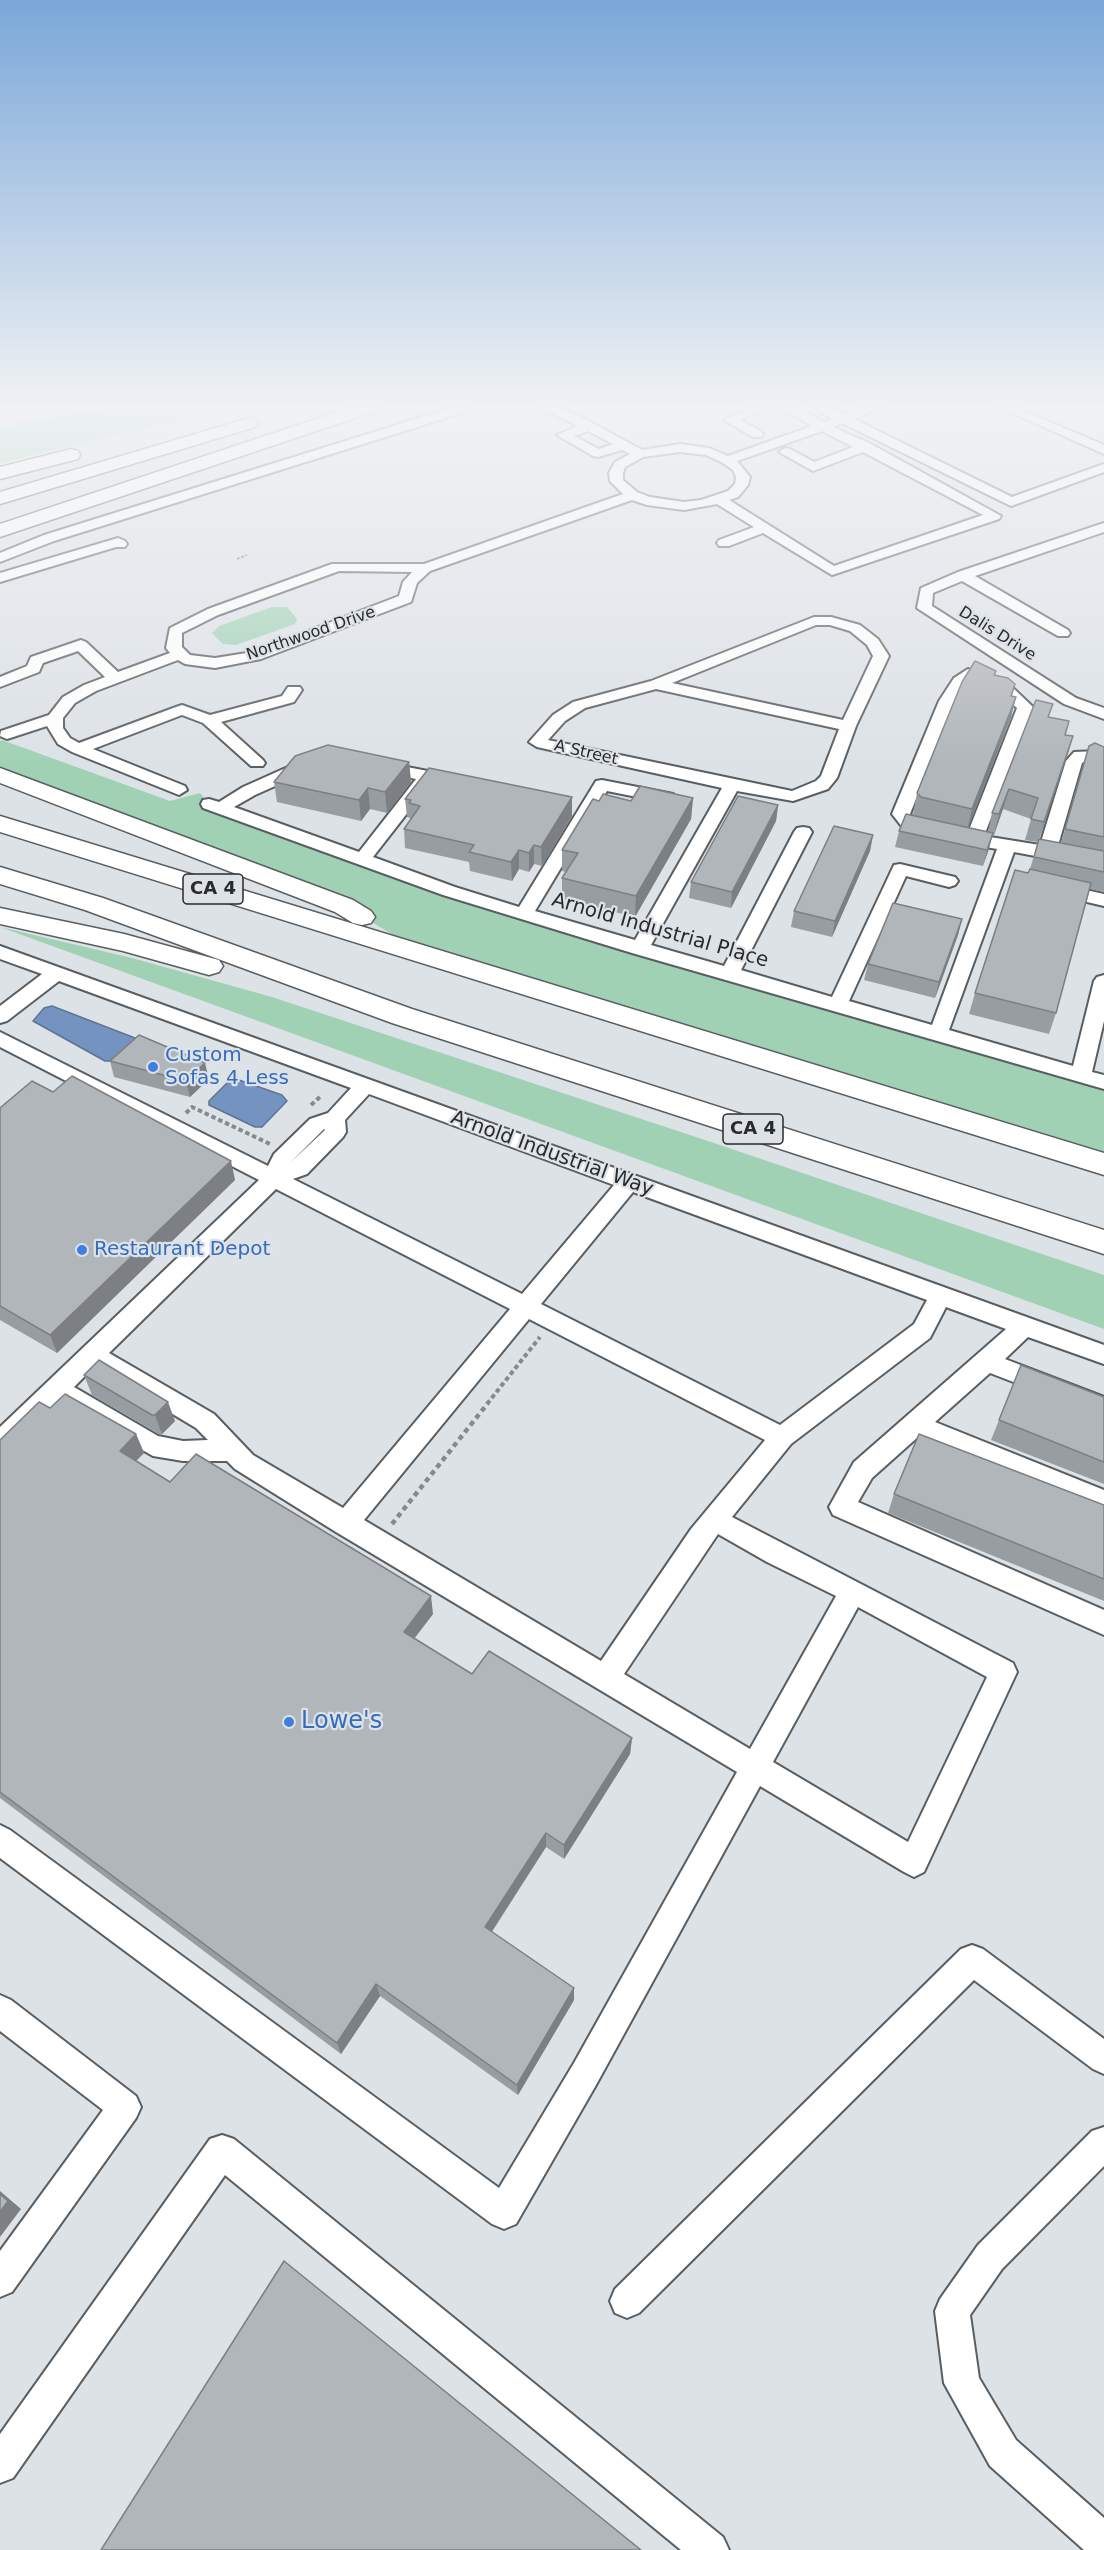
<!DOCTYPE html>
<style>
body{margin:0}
canvas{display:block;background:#dde2e7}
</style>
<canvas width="1104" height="2550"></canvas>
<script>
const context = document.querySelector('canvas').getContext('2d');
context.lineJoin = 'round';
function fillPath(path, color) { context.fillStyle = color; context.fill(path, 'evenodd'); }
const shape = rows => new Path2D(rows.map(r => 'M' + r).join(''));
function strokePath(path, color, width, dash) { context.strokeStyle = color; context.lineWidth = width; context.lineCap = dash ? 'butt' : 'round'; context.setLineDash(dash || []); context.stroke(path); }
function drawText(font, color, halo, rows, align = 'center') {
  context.font = font + ' "DejaVu Sans",sans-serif'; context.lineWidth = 4.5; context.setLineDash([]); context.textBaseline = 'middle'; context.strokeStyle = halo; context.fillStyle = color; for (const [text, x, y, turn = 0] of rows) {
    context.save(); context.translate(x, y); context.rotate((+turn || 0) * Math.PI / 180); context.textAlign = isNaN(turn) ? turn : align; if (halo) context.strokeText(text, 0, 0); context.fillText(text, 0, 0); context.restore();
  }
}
fillPath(shape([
 [104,408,230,408,0,463,0,427],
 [272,607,287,607,297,619,295,624,236,645,223,644,212,633,219,626],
 [2,740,170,801,200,793,209,804,449,891,1104,1082,1104,1168,426,954,344,906,0,775,0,741],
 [0,927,132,958,272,997,711,1142,1104,1275,1104,1329]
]), '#a0d1b5');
const water = shape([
 [52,1006,135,1038,134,1041,110,1061,105,1061,33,1021,44,1008,52,1006],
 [236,1079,282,1095,287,1101,262,1127,255,1127,209,1105,209,1101,228,1082,236,1079]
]);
fillPath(water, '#7593c1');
strokePath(water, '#5e7494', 1.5);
const minor = shape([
 [451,408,470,408,468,411,54,541,0,562,0,553,44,535,451,408],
 [541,408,558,408,587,420,642,450,680,444,709,448,728,456,812,426,782,408,797,408,824,422,833,419,815,408,831,408,844,415,862,408,880,408,854,419,1012,497,1104,464,1104,472,1011,506,842,423,833,427,871,444,1001,516,999,519,832,575,763,533,729,546,719,546,717,543,719,540,754,527,717,504,684,510,647,505,632,500,430,571,417,583,411,602,261,659,215,668,185,664,178,660,96,691,75,703,63,718,63,728,70,738,79,743,176,707,182,705,210,715,282,696,288,687,300,687,302,690,294,702,221,722,263,760,265,763,263,766,251,766,203,723,182,715,93,749,185,786,187,790,179,795,72,752,58,744,47,726,7,739,0,736,1,731,49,715,63,697,84,685,105,677,78,651,43,663,39,672,0,687,0,677,27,666,31,657,81,640,86,642,118,672,170,653,166,648,170,628,208,609,332,564,424,564,623,494,610,481,609,473,615,462,630,454,622,450,598,457,593,456,557,435,578,426,541,408],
 [588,431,613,444,599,449,574,436,588,431],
 [822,431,853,447,814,462,790,449,785,448,779,452,813,471,863,452,983,515,834,566,729,500,738,497,748,485,750,477,737,461,822,431],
 [680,452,706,455,723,463,733,470,736,477,735,484,728,491,701,500,684,502,650,497,637,492,623,480,623,473,625,467,643,457,680,452],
 [339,571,412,572,403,582,399,596,253,652,215,658,190,655,182,647,182,633,218,615,339,571],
 [751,408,769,408,740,420,761,431,763,434,761,437,753,437,724,420,751,408],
 [1001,408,1017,408,1104,445,1104,454,1001,408],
 [1104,523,1104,532,975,576,1068,630,1070,633,1068,636,1058,636,962,581,933,593,932,606,1076,698,1104,708,1104,719,1064,704,917,608,921,588,958,572,1104,523],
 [118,538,125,541,127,544,125,547,116,547,0,582,0,573,118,538],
 [814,617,831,617,860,625,878,639,889,656,856,726,837,778,828,789,793,801,737,791,651,945,724,966,794,832,797,828,803,827,809,828,812,832,741,970,832,997,894,865,900,864,955,877,958,881,955,885,949,887,906,876,849,1001,932,1025,997,849,968,844,965,840,1017,708,1000,693,975,680,968,681,955,701,910,814,915,820,936,825,939,829,936,833,930,834,903,828,892,814,939,701,954,678,968,669,985,674,1012,687,1033,707,984,836,1040,845,1066,761,1074,752,1098,751,1104,754,1104,766,1089,759,1082,763,1057,849,1104,859,1104,869,1014,852,949,1030,1073,1066,1094,981,1097,977,1104,975,1104,1021,1092,1072,1104,1075,1104,1089,632,953,443,895,203,808,201,804,203,800,209,799,219,802,243,787,299,762,311,762,313,766,311,770,255,795,234,807,359,852,416,779,375,771,373,767,375,763,381,762,433,772,435,776,433,780,373,857,455,887,519,907,596,781,602,780,673,794,675,798,673,802,667,803,607,791,535,911,635,940,722,788,537,747,529,742,553,715,573,702,651,681,814,617],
 [816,625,830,625,850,631,867,645,873,656,843,720,672,683,816,625],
 [656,689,839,729,821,776,816,781,792,791,548,740,565,721,585,708,656,689],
 [1059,884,1104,894,1104,906,1053,894,1050,890,1053,886,1059,884],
 [0,946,1104,1345,1104,1364,1028,1337,1005,1359,1104,1397,1104,1417,990,1373,935,1422,1104,1490,1104,1512,919,1436,872,1478,858,1502,1104,1610,1104,1635,833,1515,829,1507,854,1462,1006,1329,946,1307,930,1338,791,1444,732,1517,1013,1663,1017,1672,924,1872,914,1877,904,1872,760,1786,596,2085,516,2224,504,2229,492,2224,0,1858,0,1825,10,1830,499,2188,574,2063,737,1772,336,1532,235,1469,227,1461,183,1461,153,1456,58,1402,9,1450,0,1453,0,1427,259,1180,0,1047,0,1032,268,1166,274,1154,310,1119,328,1113,351,1088,59,981,7,1021,0,1023,0,1006,42,974,0,959,0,946],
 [369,1094,614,1185,522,1294,293,1179,307,1174,343,1137,346,1132,345,1120,369,1094],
 [324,1129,325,1130,290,1163,324,1129],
 [276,1189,510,1309,343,1508,253,1455,214,1414,109,1353,276,1189],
 [633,1192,927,1300,914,1324,780,1425,541,1304,633,1192],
 [529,1319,765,1440,691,1529,601,1661,364,1520,529,1319],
 [94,1367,196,1428,208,1440,183,1441,158,1436,74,1387,94,1367],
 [718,1534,767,1562,836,1596,750,1749,624,1674,718,1534],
 [858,1607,987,1677,908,1842,773,1762,858,1607],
 [972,1945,983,1949,1104,2039,1104,2074,1093,2069,974,1980,639,2313,627,2318,615,2313,610,2301,615,2289,961,1949,972,1945],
 [0,1995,11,2000,136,2096,141,2107,136,2118,12,2292,0,2297,0,2251,103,2110,0,2031,0,1995],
 [1104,2127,1104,2166,1002,2269,970,2315,979,2378,1016,2440,1104,2518,1104,2550,1084,2550,990,2466,944,2383,935,2311,940,2299,978,2245,1092,2131,1104,2127],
 [222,2135,234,2139,723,2537,729,2550,681,2550,225,2175,13,2478,0,2483,0,2434,210,2139,222,2135]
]);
const highway = shape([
 [349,408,376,408,373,412,0,537,0,524,349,408],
 [249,418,255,419,258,423,255,427,0,504,0,492,249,418],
 [71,449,78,451,80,455,78,459,0,479,0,467,71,449],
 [0,768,353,900,371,911,375,917,371,923,362,925,353,923,335,912,0,783,0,768],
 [0,816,1104,1153,1104,1175,0,832,0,816],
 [0,867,103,898,412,1009,1104,1230,1104,1254,392,1023,85,910,0,884,0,867],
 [0,908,124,934,219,960,223,966,219,972,209,975,123,951,0,924,0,908]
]);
strokePath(minor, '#595e62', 4);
strokePath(highway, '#595e62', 3);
strokePath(shape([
 [237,559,247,555]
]), '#868a8d', 2, [3, 1.5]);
strokePath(shape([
 [311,1105,322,1095],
 [186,1113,192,1107,270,1144],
 [487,1404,540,1337]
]), '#868a8d', 4, [4.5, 3]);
strokePath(shape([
 [392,1524,488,1403]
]), '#868a8d', 4.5, [5, 4]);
fillPath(minor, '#fff');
fillPath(highway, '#fff');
fillPath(shape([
 [996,671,995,675,1015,684,1012,696,1016,697,1011,717,968,828,988,832,992,813,1049,717,1065,735,1073,736,1039,839,1061,843,1089,746,1104,763,1104,892,1090,889,1056,1013,1049,1034,969,1014,975,993,1030,869,1038,842,1025,840,1031,819,1003,809,994,835,992,835,983,866,895,847,899,831,915,816,913,814,917,793],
 [409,762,411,782,387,813,370,809,361,821,277,802,274,782],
 [693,798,691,819,635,917,562,899,562,878,566,872,562,871,562,850,599,801,631,801],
 [405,799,572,816,542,866,534,864,529,872,519,869,512,881,470,871,469,862,405,848,404,829,410,820,410,818,407,817],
 [778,805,776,821,731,908,689,898,691,882],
 [873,835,870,851,832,937,791,927,794,911],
 [962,919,958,935,935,998,864,980,868,964],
 [110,1061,209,1079,190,1097,114,1077],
 [53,1092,235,1180,57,1353,0,1320,0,1108],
 [1021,1365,1104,1397,1104,1484,991,1440],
 [84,1375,175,1421,162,1434,159,1434,92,1395],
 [50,1408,136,1434,144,1453,136,1461,170,1482,433,1614,414,1639,472,1674,632,1738,630,1754,564,1859,546,1847,492,1932,574,2000,518,2095,380,1996,341,2054,0,1798,0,1440],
 [894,1494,1104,1505,1104,1601,888,1513]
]), '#989da1');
fillPath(shape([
 [1016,697,1011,717,967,830,972,809],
 [1073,736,1067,757,1038,842,1044,822],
 [409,762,411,782,387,813,385,792],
 [368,788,370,809,361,821,359,800],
 [1009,789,1003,809,994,835,999,814],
 [572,797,572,816,542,866,541,847],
 [693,798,691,819,635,917,636,896],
 [778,805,776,821,731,908,732,892],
 [993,833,989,849,983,866,987,850],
 [873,835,870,851,832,937,835,921],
 [534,845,534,864,529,872,529,853],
 [519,850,519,869,512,881,511,862],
 [962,919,958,935,935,998,939,982],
 [205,1063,209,1079,190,1097,186,1081],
 [231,1161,235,1180,57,1353,50,1335],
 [168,1402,175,1421,162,1434,155,1415],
 [136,1434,144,1453,127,1470,120,1451],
 [431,1596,433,1614,406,1649,404,1632],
 [632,1738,630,1754,564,1859,564,1845],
 [546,1833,546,1847,486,1940,485,1927],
 [376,1984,380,1996,341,2054,337,2043],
 [574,1988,574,2000,518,2095,517,2085],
 [0,2191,21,2209,0,2237]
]), '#7c7f83');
const building = shape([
 [975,661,996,671,994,675,1008,678,1015,684,1011,696,1016,697,972,809,921,797,917,793,962,682,975,661],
 [1036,700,1053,704,1048,717,1069,721,1065,735,1073,736,1044,822,1031,819,1038,798,1009,789,999,814,992,813,1036,700],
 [1095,743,1104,747,1104,837,1065,829,1089,746,1095,743],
 [328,745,409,762,385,792,368,788,359,800,274,782,295,756,328,745],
 [429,768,572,797,541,847,534,845,529,853,519,850,511,862,469,852,474,845,404,829,420,806,409,803,411,800,405,799,429,768],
 [640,786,693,798,636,896,562,878,578,853,562,850,593,799,599,801,603,794,631,801,640,786],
 [738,796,778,805,732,892,691,882,738,796],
 [906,814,993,833,987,850,899,831,906,814],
 [834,826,873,835,835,921,794,911,834,826],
 [1039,839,1104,851,1104,872,1034,857,1039,839],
 [1030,869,1091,883,1056,1013,975,993,1015,870,1028,873,1030,869],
 [893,903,962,919,939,982,868,964,893,903],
 [139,1035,205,1063,186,1081,110,1061,139,1035],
 [72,1076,231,1161,50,1335,0,1306,0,1108,32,1081,53,1092,72,1076],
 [99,1360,168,1402,155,1415,152,1415,84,1375,99,1360],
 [1021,1365,1104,1397,1104,1462,999,1420,1021,1365],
 [65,1394,136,1434,120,1451,170,1482,196,1454,431,1596,404,1632,472,1674,489,1651,632,1738,564,1845,546,1833,485,1927,574,1988,517,2085,376,1984,337,2043,0,1792,0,1440,39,1402,50,1408,65,1394],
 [919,1434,1104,1505,1104,1579,894,1494,919,1434],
 [0,2194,8,2201,0,2212,0,2194],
 [284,2261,641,2550,101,2550,284,2261]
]);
fillPath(building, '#b1b6bb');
strokePath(building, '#7c7f83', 1.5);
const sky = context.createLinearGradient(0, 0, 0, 765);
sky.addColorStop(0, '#7aa7d8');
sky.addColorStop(0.53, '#f0f2f4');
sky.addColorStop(1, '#f0f2f400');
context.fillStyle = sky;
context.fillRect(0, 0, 1104, 765);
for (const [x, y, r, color] of [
 [153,1067,6,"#3f7fe0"],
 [82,1250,6,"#3f7fe0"],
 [289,1722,6,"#3f7fe0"]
]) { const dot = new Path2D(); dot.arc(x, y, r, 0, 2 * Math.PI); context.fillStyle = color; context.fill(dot); strokePath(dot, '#dde2e7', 2); }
drawText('16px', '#282a2c', '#dde2e7', [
 ["Northwood Drive",311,634,-19],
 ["Dalis Drive",997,634,32],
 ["A Street",586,753,13]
]);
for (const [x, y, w] of [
 [213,889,60],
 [753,1129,60]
]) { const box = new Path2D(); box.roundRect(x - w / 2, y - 15, w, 30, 4.5); context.fillStyle = '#dde2e7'; context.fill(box); strokePath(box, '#282a2c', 1.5); }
drawText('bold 18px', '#282a2c', null, [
 ["CA 4",213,889],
 ["CA 4",753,1129]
]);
drawText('20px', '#282a2c', '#dde2e7', [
 ["Arnold Industrial Place",660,931,16],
 ["Arnold Industrial Way",552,1154,20]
]);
drawText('20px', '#366cbe', '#dde2e7', [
 ["Custom",165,1056],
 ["Sofas 4 Less",165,1079],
 ["Restaurant Depot",94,1250]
], 'left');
drawText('24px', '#366cbe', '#dde2e7', [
 ["Lowe's",301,1722]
], 'left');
</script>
